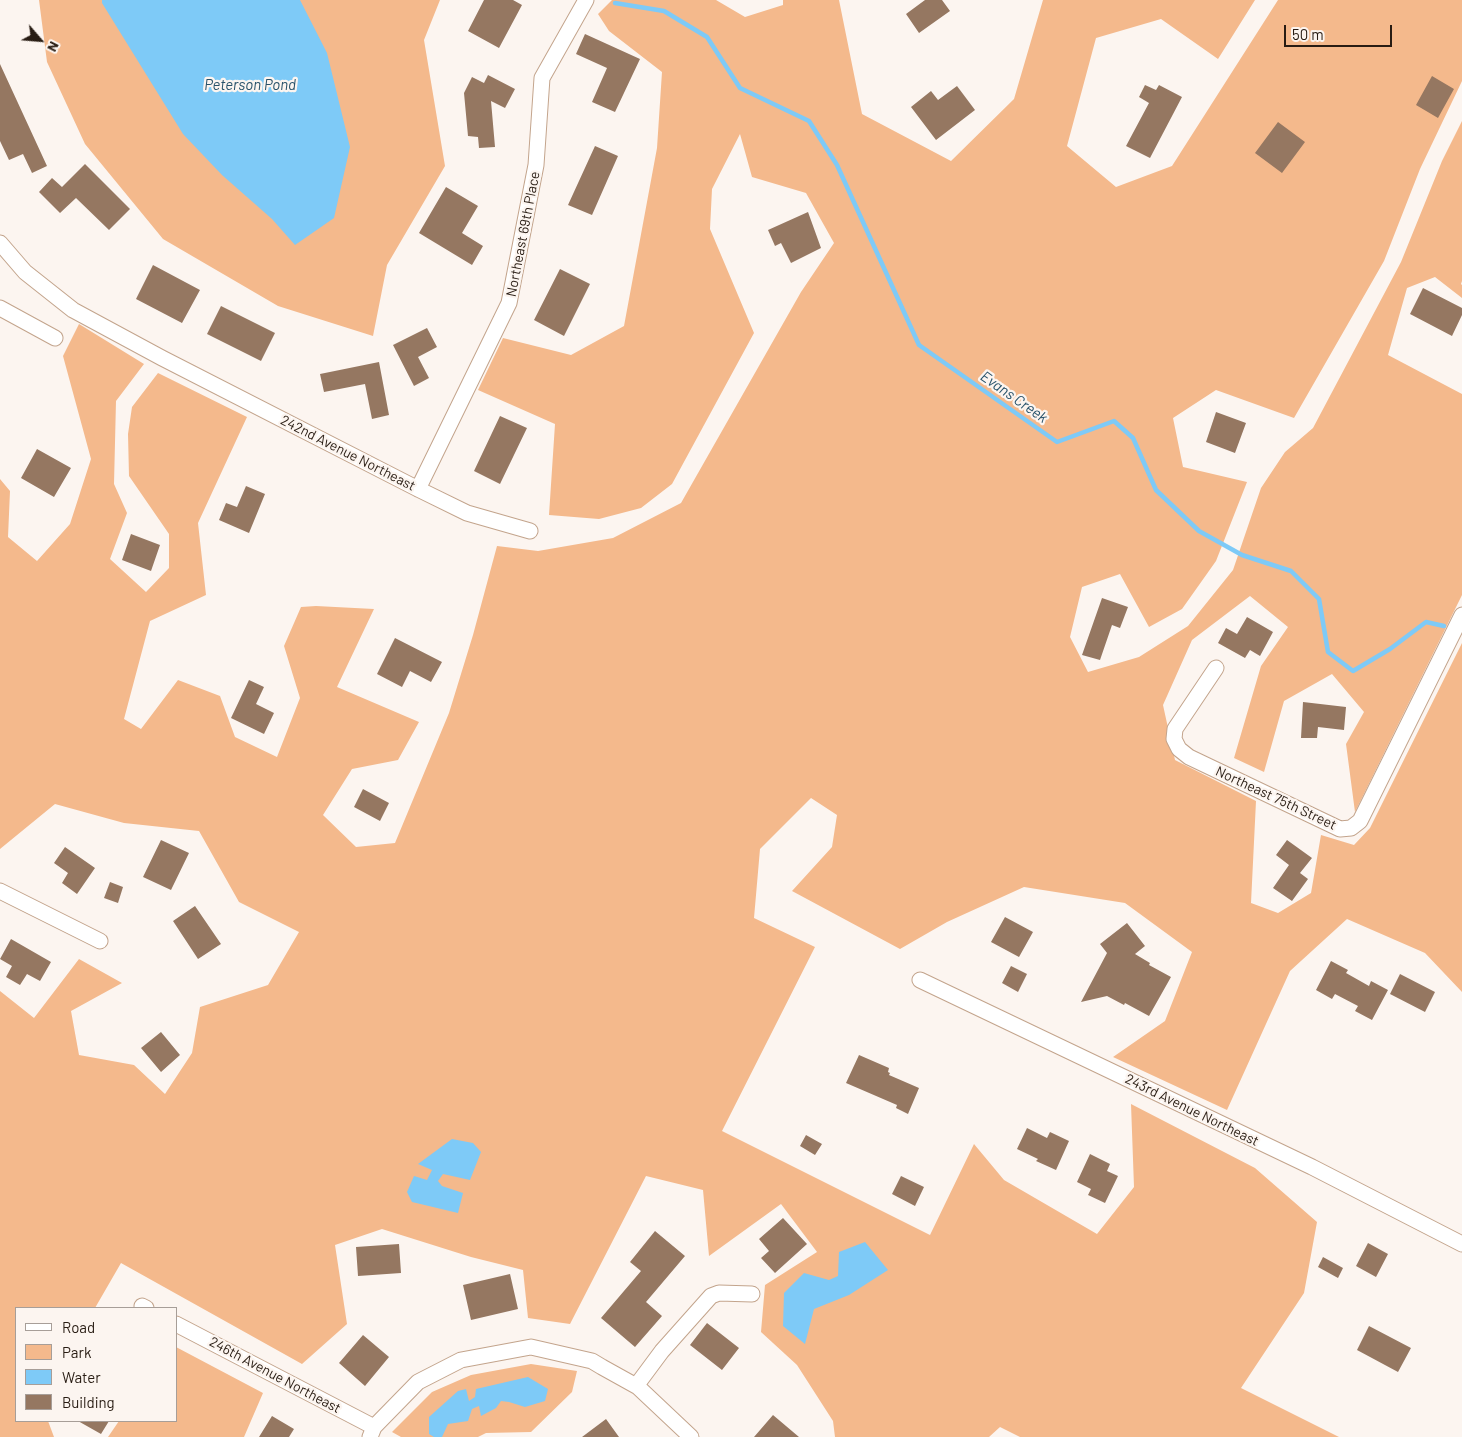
<!DOCTYPE html>
<style>
body{margin:0}
#map{position:relative;width:1462px;height:1437px;overflow:hidden;background:#fcf5f0;font-family:Barlow,sans-serif}
canvas{display:block}
.legend{position:absolute;left:15px;top:1307px;width:162px;height:115px;box-sizing:border-box;background:#fcf5f0;border:1px solid #a79e98;margin:0;padding:6px 9px;list-style:none;font-size:15px;color:#281c13}
.legend li{display:flex;align-items:center;gap:10px;height:25px}
.legend b{width:25px;border:1px solid #a79e98}
.north{position:absolute;left:15px;top:15px;width:50px;height:50px;-webkit-text-stroke:4px #fcf5f0;paint-order:stroke;rotate:117deg;font-size:14px;font-weight:700;line-height:20px;text-align:center;color:#281c13}
.north::after{content:'';display:block;margin:auto;width:18px;height:22px;background:#281c13;clip-path:polygon(50% 0,100% 100%,50% 72%,0 100%)}
.scale{position:absolute;left:1284px;top:25px;width:108px;height:22px;box-sizing:border-box;border:2px solid #281c13;border-top:0;padding-left:6px;font-size:15px;line-height:18px;white-space:nowrap;color:#281c13;-webkit-text-stroke:4px #fcf5f0;paint-order:stroke}
</style>
<div id="map">
<canvas width="1462" height="1437"></canvas>
<ul class="legend">
<li><b style="height:6px;background:#fff"></b>Road</li>
<li><b style="height:14px;background:#f4b98c"></b>Park</li>
<li><b style="height:14px;background:#7ecaf7"></b>Water</li>
<li><b style="height:14px;background:#957761"></b>Building</li>
</ul>
<div class="north">N</div>
<div class="scale">50 m</div>
</div>
<script>
const context = document.querySelector('canvas').getContext('2d');
context.lineJoin = 'round';
function fillPath(path, color) { context.fillStyle = color; context.fill(path, 'evenodd'); }
const shape = rows => new Path2D(rows.map(r => 'M' + r).join(''));
function strokePath(path, color, width, dash) { context.strokeStyle = color; context.lineWidth = width; context.lineCap = dash ? 'butt' : 'round'; context.setLineDash(dash || []); context.stroke(path); }
function drawText(font, color, halo, rows, align = 'center') {
  context.font = font + ' Barlow,sans-serif'; context.lineWidth = 4.5; context.setLineDash([]); context.textBaseline = 'middle'; context.strokeStyle = halo; context.fillStyle = color; for (const [text, x, y, turn = 0] of rows) {
    context.save(); context.translate(x, y); context.rotate((+turn || 0) * Math.PI / 180); context.textAlign = isNaN(turn) ? turn : align; if (halo) context.strokeText(text, 0, 0); context.fillText(text, 0, 0); context.restore();
  }
}
fillPath(shape([
 [39,0,440,0,424,40,445,166,387,265,373,336,278,306,163,239,85,144,47,62],
 [612,0,716,0,745,17,783,5,783,0,839,0,862,114,951,161,1014,99,1043,0,1255,0,1218,59,1161,19,1096,38,1067,146,1116,187,1172,166,1278,0,1462,0,1462,81,1420,169,1384,261,1294,418,1216,390,1173,418,1183,467,1247,482,1216,561,1182,609,1149,627,1120,574,1082,587,1070,637,1088,672,1139,657,1188,626,1233,570,1261,488,1285,452,1313,428,1401,262,1442,161,1462,121,1462,281,1461,284,1462,285,1462,298,1435,277,1407,288,1388,355,1462,394,1462,595,1355,812,1346,744,1364,712,1332,674,1284,701,1264,772,1234,758,1261,666,1288,627,1250,596,1192,640,1163,705,1175,760,1256,801,1251,903,1278,913,1311,893,1321,835,1354,845,1370,828,1462,643,1462,992,1425,953,1347,919,1290,971,1227,1110,1113,1057,1165,1021,1192,952,1125,903,1024,887,947,922,900,949,792,891,832,847,837,815,811,798,760,849,754,918,815,947,722,1131,930,1235,974,1144,1004,1180,1097,1234,1134,1187,1131,1104,1255,1168,1317,1222,1304,1293,1241,1388,1339,1437,1020,1437,1000,1427,989,1437,835,1437,833,1421,797,1365,761,1332,765,1285,817,1252,781,1204,709,1256,703,1190,646,1176,570,1324,528,1318,523,1270,471,1257,382,1229,335,1245,347,1324,302,1364,121,1263,95,1308,16,1308,16,1421,48,1421,54,1437,0,1437,0,991,34,1018,79,959,122,983,71,1011,79,1055,134,1065,165,1094,192,1053,200,1007,268,985,299,932,239,902,199,831,124,823,55,804,0,849,0,479,10,491,8,537,37,561,70,524,91,459,63,356,79,324,144,364,116,401,114,484,127,513,110,559,146,592,169,568,169,534,129,476,128,434,132,407,158,373,247,417,198,523,206,595,150,621,124,719,141,729,178,680,220,696,235,737,277,757,300,698,284,646,301,607,316,606,374,609,337,687,419,722,398,760,352,769,323,815,356,847,395,843,449,713,473,635,497,546,538,551,613,538,681,503,801,292,834,243,806,193,752,177,740,134,712,189,710,229,754,333,672,484,641,508,599,519,549,515,555,424,478,390,503,338,571,355,624,326,657,148,662,72,609,31,598,14],
 [176,1347,263,1393,244,1437,108,1437,119,1421,176,1421],
 [531,1364,577,1371,572,1392,531,1432,486,1433,478,1437,401,1437,392,1432,432,1392,471,1375]
]), '#f4b98c');
fillPath(shape([
 [102,0,300,0,327,53,350,147,334,218,295,245,272,219,222,175,183,134,102,3],
 [452,1139,473,1143,481,1152,470,1180,443,1174,438,1181,442,1186,463,1193,458,1213,412,1202,407,1192,414,1176,427,1180,432,1170,418,1164],
 [865,1242,888,1270,849,1295,814,1309,805,1344,783,1326,784,1293,804,1273,829,1280,838,1276,839,1252],
 [528,1377,548,1389,545,1401,525,1407,509,1402,501,1401,496,1408,481,1416,479,1406,472,1409,468,1421,448,1424,442,1437,434,1437,429,1434,429,1417,458,1391,466,1389,469,1401,475,1397,476,1389]
]), '#7ecaf7');
strokePath(shape([
 [615,3,664,11,707,37,740,88,809,121,837,165,919,345,1057,442,1114,421,1133,438,1156,490,1199,531,1242,555,1291,571,1319,599,1328,652,1353,671,1390,649,1426,622,1444,626]
]), '#7ecaf7', 4.5);
fillPath(shape([
 [484,0,513,0,522,5,499,48,468,31],
 [925,0,942,0,950,11,919,33,906,14],
 [585,34,640,59,615,112,592,102,607,68,576,54],
 [0,64,47,166,32,173,23,154,9,160,0,141],
 [488,75,515,89,505,108,491,101,495,147,479,148,478,137,468,136,464,93,472,77,484,83],
 [1432,76,1454,89,1438,118,1416,105],
 [1145,85,1156,90,1159,85,1182,97,1150,158,1126,146,1149,103,1139,97],
 [957,86,975,110,936,140,911,107,931,91,938,100],
 [1278,122,1305,142,1282,173,1255,153],
 [595,146,618,156,592,215,568,205],
 [85,164,130,209,109,230,76,198,60,213,39,192,52,178,62,187],
 [446,187,478,206,462,233,483,246,472,265,419,233],
 [808,212,821,248,791,263,781,243,775,246,768,230],
 [153,265,200,290,182,323,136,299],
 [560,269,590,284,564,336,534,320],
 [1423,288,1462,308,1462,315,1452,336,1410,314],
 [221,306,275,333,261,361,207,334],
 [427,328,437,347,418,357,429,378,414,386,393,345],
 [379,362,389,415,372,419,365,384,324,392,320,374],
 [1216,412,1246,423,1235,453,1206,442],
 [500,416,527,428,500,484,474,471],
 [37,449,71,468,54,497,21,478],
 [246,486,265,494,249,533,219,520,226,503,237,507],
 [131,534,160,545,151,571,122,560],
 [1102,598,1128,607,1120,628,1112,625,1100,660,1082,655],
 [1247,617,1273,632,1260,656,1250,650,1245,658,1218,643,1226,628,1237,634],
 [395,638,442,662,431,682,410,671,402,687,377,674],
 [249,680,264,687,256,704,274,713,264,734,231,718],
 [1303,702,1346,707,1344,730,1318,727,1317,738,1301,738],
 [363,789,389,803,380,821,354,807],
 [161,840,189,853,171,890,143,877],
 [1287,840,1312,858,1300,873,1308,879,1292,901,1273,888,1289,865,1276,855],
 [65,847,95,868,77,894,62,883,68,873,54,863],
 [110,882,123,887,118,903,104,898],
 [195,906,221,944,198,959,173,921],
 [1005,917,1033,932,1019,957,991,942],
 [1127,923,1145,946,1135,954,1150,963,1149,965,1171,977,1149,1016,1125,1003,1124,1005,1107,996,1081,1002,1107,953,1100,944],
 [11,939,51,962,40,981,27,974,20,985,6,977,12,966,0,959],
 [1331,961,1348,970,1346,973,1369,986,1371,981,1388,990,1372,1020,1355,1011,1358,1006,1335,994,1332,999,1316,990],
 [1011,966,1027,974,1018,992,1002,983],
 [1400,974,1435,992,1425,1012,1390,994],
 [161,1032,180,1055,161,1072,141,1048],
 [859,1055,889,1068,888,1072,890,1073,889,1075,919,1088,908,1114,896,1108,897,1105,846,1083],
 [1027,1128,1047,1138,1050,1132,1069,1141,1056,1170,1036,1161,1038,1159,1017,1149],
 [806,1135,822,1144,815,1155,800,1146],
 [1090,1154,1110,1164,1107,1171,1118,1176,1105,1203,1088,1195,1091,1189,1077,1182],
 [901,1176,924,1187,915,1206,892,1194],
 [783,1218,807,1244,775,1273,761,1258,769,1251,759,1239],
 [655,1231,685,1256,646,1302,662,1316,635,1347,601,1318,641,1271,630,1262],
 [1368,1243,1388,1254,1376,1277,1356,1266],
 [399,1244,401,1273,358,1276,356,1247],
 [1323,1257,1343,1268,1338,1278,1318,1267],
 [510,1274,518,1309,471,1320,463,1285],
 [707,1323,739,1348,722,1370,690,1345],
 [1369,1326,1411,1348,1398,1372,1357,1350],
 [363,1335,389,1357,365,1386,339,1363],
 [773,1415,799,1437,754,1437],
 [272,1416,294,1429,289,1437,259,1437],
 [606,1419,619,1437,582,1437],
 [78,1421,109,1421,101,1434]
]), '#957761');
const minor = shape([
 [0,243,25,272,73,310,162,358,418,489,467,513,530,531],
 [0,308,55,338],
 [418,489,509,303,536,165,542,78,586,0],
 [1216,668,1175,729,1174,739,1179,749,1189,757,1340,829,1351,828,1360,821,1462,615],
 [0,891,100,941],
 [920,980,1312,1167,1462,1244],
 [142,1306,146,1308],
 [176,1324,374,1427],
 [636,1386,662,1351,711,1296,719,1293,752,1294],
 [370,1437,374,1427,418,1382,461,1360,531,1347,592,1361,602,1367,638,1387,691,1437]
]);
strokePath(minor, '#c3a48c', 17);
strokePath(minor, '#fff', 15);
drawText('14px', '#281c13', '#fcf5f0', [
 ["Northeast 69th Place",523,234,-79],
 ["242nd Avenue Northeast",348,453,27],
 ["Northeast 75th Street",1276,798,25],
 ["243rd Avenue Northeast",1192,1110,26],
 ["246th Avenue Northeast",275,1375,28]
]);
drawText('italic 15px', '#28526a', '#fcf5f0', [
 ["Peterson Pond",250,85],
 ["Evans Creek",1014,397,35]
]);
</script>
